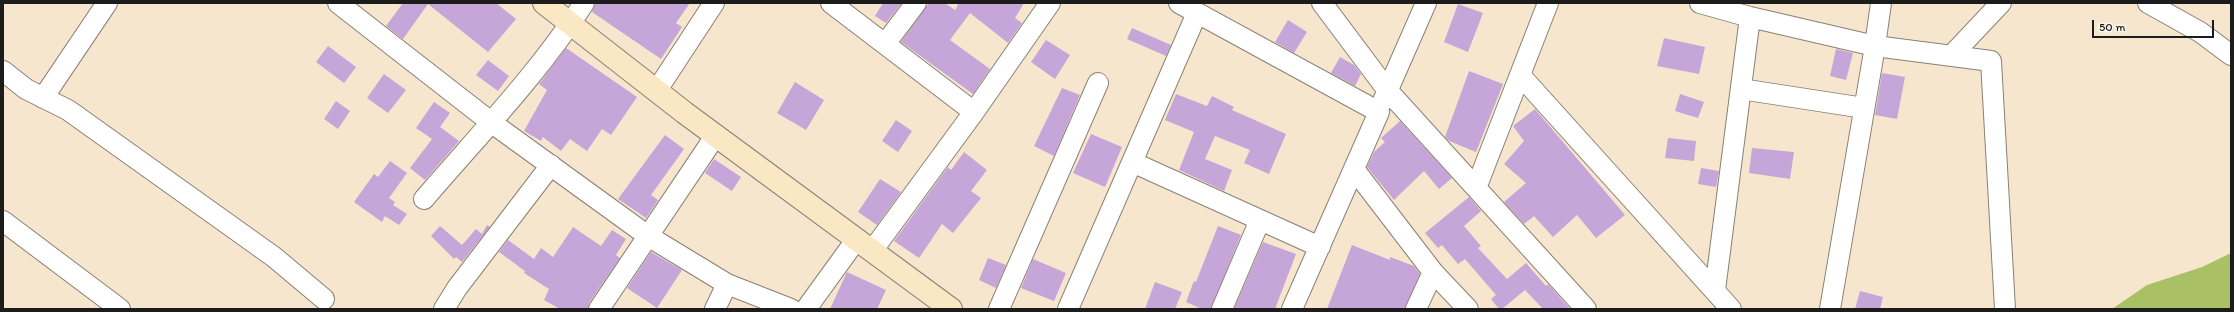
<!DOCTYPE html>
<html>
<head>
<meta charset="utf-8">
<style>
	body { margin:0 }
	#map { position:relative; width:2234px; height:312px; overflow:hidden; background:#f6e6ce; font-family:Itim,sans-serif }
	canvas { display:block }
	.frame { position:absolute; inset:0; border:4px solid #1c1c1c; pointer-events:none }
	.scale { position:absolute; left:2092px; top:20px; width:122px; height:18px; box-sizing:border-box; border:2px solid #1c1c1c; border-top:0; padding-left:5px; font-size:12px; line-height:14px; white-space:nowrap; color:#1c1c1c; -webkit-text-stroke:3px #fbf7ec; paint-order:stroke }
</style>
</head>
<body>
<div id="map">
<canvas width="2234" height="312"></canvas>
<div class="frame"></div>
<div class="scale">50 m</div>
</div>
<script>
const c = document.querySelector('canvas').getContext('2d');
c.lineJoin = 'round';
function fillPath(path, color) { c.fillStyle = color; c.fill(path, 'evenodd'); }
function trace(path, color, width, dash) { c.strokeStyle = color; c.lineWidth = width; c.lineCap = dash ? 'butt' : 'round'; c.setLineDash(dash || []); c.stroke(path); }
const green = new Path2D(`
	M2231,253V309H2112L2147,285L2202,267Z`);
const building = new Path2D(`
	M403,3H496L516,19L488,52L428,4L403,39L386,26Z
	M595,3H690L676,23L682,27L661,59L592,12Z
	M883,3L901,4L886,23L875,16Z
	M929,3H945L955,10L958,5L956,3H1024L1015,18L1022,23L1008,43L970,13L950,40L990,69L973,94L901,42Z
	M1458,4L1483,13L1468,52L1444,42Z
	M1288,20L1307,32L1294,53L1275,42Z
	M1132,28L1171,45L1166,56L1127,39Z
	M1664,38L1705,47L1699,74L1657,66Z
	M1046,40L1070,55L1055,79L1031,62Z
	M328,46L356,67L344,83L316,62Z
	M566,48L637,97L611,135L602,129L587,151L570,139L561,151L543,137L541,141L524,131L547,90L539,84Z
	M1836,49L1853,53L1846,80L1830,76Z
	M1340,57L1354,65L1361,74L1355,86L1331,73Z
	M488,60L509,76L498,91L476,75Z
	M1469,71L1503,84L1476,152L1449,141L1445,137Z
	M1882,73L1905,77L1897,119L1875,115Z
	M384,74L406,90L388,113L367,98Z
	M795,82L824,100L806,130L777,113Z
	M1062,88L1080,95L1054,156L1034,146Z
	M1176,94L1207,106L1212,96L1234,107L1232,110L1286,134L1269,174L1244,163L1250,150L1215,136L1205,159L1232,170L1224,191L1179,170L1194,132L1165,120Z
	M1680,94L1704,102L1698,118L1675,111Z
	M336,101L350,111L338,129L324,119Z
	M434,102L450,113L440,127L459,141L425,180L410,168L432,139L416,128Z
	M1535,109L1625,215L1596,238L1577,215L1553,237L1534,216L1524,224L1504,202L1526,183L1504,164L1524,141L1513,126Z
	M896,120L912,131L898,152L882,141Z
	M1400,121L1452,178L1439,189L1424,171L1394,200L1367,167L1374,152L1385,142L1381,138Z
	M1091,134L1122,147L1105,187L1073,173Z
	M665,135L684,149L651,195L658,200L646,218L618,199Z
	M1668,138L1696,141L1694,161L1665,158Z
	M1752,148L1794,152L1790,179L1749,173Z
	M964,152L987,170L971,191L981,198L953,233L942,224L919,258L894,241L948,167L951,170Z
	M714,159L741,177L732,191L705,173Z
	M390,161L407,173L389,198L395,202L393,205L407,214L399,225L385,216L382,222L354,202L374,174L378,177Z
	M1701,168L1719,171L1716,187L1698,184Z
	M880,179L901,192L877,225L858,212Z
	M1469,197L1481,211L1464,226L1481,246L1478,248L1507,279L1526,263L1546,286L1548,284L1570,309H1543L1525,290L1502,309H1499L1491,299L1496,295L1465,259L1458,264L1442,245L1438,248L1425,233Z
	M487,225L490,227L462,262L456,257L454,259L431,236L440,226L462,245L476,229L482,234Z
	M1218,226L1241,235L1211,309H1202L1186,302L1194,281L1196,282Z
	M573,227L601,246L612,230L626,239L616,255L620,258L589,303L588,309H560L544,300L549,289L524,273L525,271L499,252L508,240L534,259L541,248L553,257Z
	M1263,242L1296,254L1275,309H1234Z
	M1352,245L1390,260V257L1414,266L1420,274L1405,309H1327Z
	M651,252L682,270L657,308L627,288Z
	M988,258L1006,265L996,288L979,280Z
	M1033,259L1066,273L1054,301L1021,288Z
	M847,272L886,290L877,309H830Z
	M1155,282L1182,292L1175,309H1145Z
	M1860,291L1883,297L1880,309H1855Z`);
const minor = new Path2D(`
	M338,3L492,123L648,236L727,284L715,309
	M831,3L974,112
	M1179,3L1379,112L1292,309
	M1322,3L1388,91L1586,309
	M1700,3L1750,17L1875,46L1830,309
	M1881,3L1875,46L1991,61L2005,309
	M2148,3L2200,32L2231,55
	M885,44L916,3
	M1951,56L2001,3
	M3,71L26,89L68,110L274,257L324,299
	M1520,75L1731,309
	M1741,89L1864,108
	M657,90L714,3
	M43,98L107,3
	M1383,101L1426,3
	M1132,162L1320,247
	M1354,169L1433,272L1416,309
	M1476,188L1548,3
	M424,199C479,135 538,74 584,3
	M3,221L120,309
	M872,251L974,112L1050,3
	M1433,272L1468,309
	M727,284L791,309
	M1715,290L1750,17
	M444,309L457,288L551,165
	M599,309L716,135
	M806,309L856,240
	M999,309L1098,83
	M1068,309L1197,13
	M1222,309L1260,220`);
const secondary = new Path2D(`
	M544,3L685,113L951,309`);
fillPath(green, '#aac065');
fillPath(building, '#c6a6d8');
trace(minor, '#898175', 22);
trace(secondary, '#898175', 24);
trace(minor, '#fff', 20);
trace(secondary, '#fae7c3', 22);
</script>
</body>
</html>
